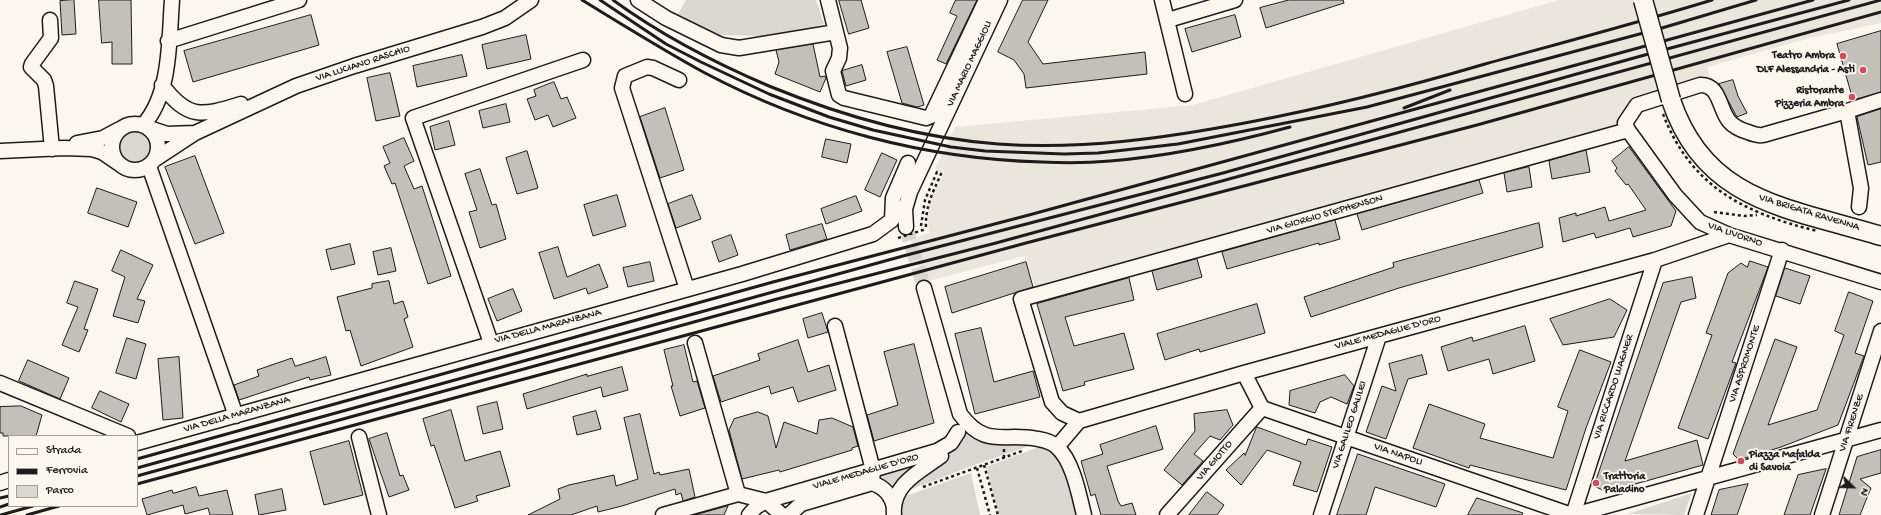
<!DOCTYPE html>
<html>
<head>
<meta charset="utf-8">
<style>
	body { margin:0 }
	#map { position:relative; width:1881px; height:515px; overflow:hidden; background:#fbf7ec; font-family:"Gochi Hand",sans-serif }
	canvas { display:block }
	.legend { position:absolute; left:8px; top:435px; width:130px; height:72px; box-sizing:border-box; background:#fbf7ec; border:1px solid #a29f99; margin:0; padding:5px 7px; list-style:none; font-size:12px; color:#1c1c1c }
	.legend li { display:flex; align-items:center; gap:8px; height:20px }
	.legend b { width:20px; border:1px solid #a29f99 }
	.north { position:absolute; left:1833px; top:467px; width:40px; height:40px; -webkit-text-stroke:3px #fbf7ec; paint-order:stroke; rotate:113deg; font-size:11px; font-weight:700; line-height:16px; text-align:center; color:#1c1c1c }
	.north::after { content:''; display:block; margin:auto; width:14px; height:18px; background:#1c1c1c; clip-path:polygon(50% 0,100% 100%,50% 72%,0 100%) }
</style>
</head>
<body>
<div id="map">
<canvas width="1881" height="515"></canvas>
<ul class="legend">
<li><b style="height:5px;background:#fbf7ec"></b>Strada</li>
<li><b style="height:5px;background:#1c1c1c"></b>Ferrovia</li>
<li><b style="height:11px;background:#dad7ce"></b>Parco</li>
</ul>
<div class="north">N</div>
</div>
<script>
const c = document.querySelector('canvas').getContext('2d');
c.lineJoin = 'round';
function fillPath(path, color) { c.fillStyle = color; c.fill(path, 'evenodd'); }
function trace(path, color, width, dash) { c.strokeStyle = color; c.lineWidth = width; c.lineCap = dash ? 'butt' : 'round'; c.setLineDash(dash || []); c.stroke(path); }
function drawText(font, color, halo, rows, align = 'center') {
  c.font = font + ' "Gochi Hand",sans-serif'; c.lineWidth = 4; c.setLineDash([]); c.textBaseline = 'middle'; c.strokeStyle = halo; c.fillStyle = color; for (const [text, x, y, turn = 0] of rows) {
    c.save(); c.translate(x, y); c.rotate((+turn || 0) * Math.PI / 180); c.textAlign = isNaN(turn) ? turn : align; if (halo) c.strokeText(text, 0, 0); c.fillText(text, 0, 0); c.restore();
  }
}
const built = new Path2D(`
	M1559,0H1881V23L1810,38L1707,67L1710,76L1629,102L1616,125L1036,290L1024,256L924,282L910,239L929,233L927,214L930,202L943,174L935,169L955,127L1193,105Z`);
const green = new Path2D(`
	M686,0H816L824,24L805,30L762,36L720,35L678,14Z
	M119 147a16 16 0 1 1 32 0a16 16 0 1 1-32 0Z
	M960,424H967L1044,441L977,464L899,494L959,432Z
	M1047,444L1059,452L1081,515H999L986,467Z
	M918,462L901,477L895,491L881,482L879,474Z
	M971,473L980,515H899L900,498Z
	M1692,493L1684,515L1628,514Z`);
const building = new Path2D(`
	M74,0L76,34L62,35L60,1Z
	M99,0H131L132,64H112V42L102,43Z
	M839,0H861L869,28L849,34Z
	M956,0H977L946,64L937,60L957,16L950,13Z
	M1023,0H1048L1028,42L1043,64L1145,52L1147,74L1026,88L1024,74L1014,60L998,52Z
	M1289,0H1343L1344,3L1266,28L1260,8Z
	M311,15L319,45L193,82L184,51Z
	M1235,15L1241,37L1192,52L1185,29Z
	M1881,31V92L1853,100L1837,44Z
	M526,35L531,59L487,69L482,45Z
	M813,44L820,77L825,76L826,78L820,92L775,74L779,62L776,50Z
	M907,47L924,105L917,107L902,103L887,52Z
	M462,55L467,76L417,87L413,66Z
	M862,65L866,80L846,86L842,71Z
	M390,73L400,116L376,121L367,78Z
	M1733,80L1738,96L1747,113L1737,117L1719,84Z
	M554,82L561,99L567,97L576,118L553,127L548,115L535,120L527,99L536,96L534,90Z
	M506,104L510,122L483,128L479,111Z
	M665,108L684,170L660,178L640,117Z
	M1881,109V162L1868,165L1857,117Z
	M449,121L455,145L435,150L430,127Z
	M404,138L414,161L404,166L414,189L422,186L451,276L428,284L395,183L392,184L384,166L390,163L383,147Z
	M826,139L851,144L847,163L822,157Z
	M1629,147L1676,211L1671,226L1633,237L1630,228L1596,238L1594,233L1563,242L1559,218L1576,213V216L1605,207L1609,221L1646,210L1628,184L1626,185L1615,171L1617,168L1612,161Z
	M1586,150L1590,172L1552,179L1549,161Z
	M527,151L538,188L517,194L506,158Z
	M882,153L897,160L880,197L865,190Z
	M195,156L224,233L195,244L165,167Z
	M1529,167L1532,187L1507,192L1504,173Z
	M480,169L492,205L496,204L506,239L480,248L469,212L477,210L465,174Z
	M1479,180L1483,193L1362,230L1357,214Z
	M97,188L137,202L128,227L88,213Z
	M617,195L626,226L593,236L584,205Z
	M692,195L701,219L676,228L668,204Z
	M856,196L862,211L826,224L821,209Z
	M1335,220L1340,239L1319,245V243L1227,269L1222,252Z
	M1539,223L1543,247L1399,288L1311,317L1304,297L1394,267L1393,263Z
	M822,224L827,239L790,250L786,235Z
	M731,235L738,255L719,262L712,242Z
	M350,244L355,264L331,270L326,250Z
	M558,247L567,277L599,264L608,287L588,294L586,288L554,299L539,253Z
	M391,248L396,271L378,275L373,252Z
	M121,250L153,265L137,299L145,301L138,323L113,316L125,277L112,271Z
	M1197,259L1202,277L1157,290L1152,271Z
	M1750,261L1768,267L1732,362L1736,363L1708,439L1678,428L1712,335L1706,333L1728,273L1741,263L1747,267Z
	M650,262L654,281L628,287L623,268Z
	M1026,262L1033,287L952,313L945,287Z
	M1785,268L1810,276L1800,304L1776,296Z
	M1692,277L1696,298L1681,302L1625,461L1697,440L1703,465L1607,492L1594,486L1596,480L1663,283Z
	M1129,278L1134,300L1065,317L1074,346L1124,333L1134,369L1084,382L1085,385L1063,391L1037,304Z
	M75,281L98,289L84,329L88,330L79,352L62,345L78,307L67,303Z
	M389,281L394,304L403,301L408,317L404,319L413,347L361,366L350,330L346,331L337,297L372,288V284Z
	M513,289L522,311L497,321L488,299Z
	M1849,292L1873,301L1855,353L1864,356L1838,425L1781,447L1739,460L1733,454L1775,339L1797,347L1768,425L1817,410L1844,335L1835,331Z
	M1610,299L1627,310L1614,337L1563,345L1550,319Z
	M1257,304L1265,333L1200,352L1199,349L1165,360L1157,334Z
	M822,313L828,332L808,338L803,319Z
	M1525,326L1535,361L1493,374L1489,359L1448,371L1441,347L1472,337L1473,341Z
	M981,328L994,382L1033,371L1040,397L975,414L955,334Z
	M127,338L146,344L136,379L116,373Z
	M798,340L808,372L829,365L836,390L798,402L793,387L771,394L769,386L721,402L713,376L760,360L758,354Z
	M914,344L934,423L874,441L867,415L898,405L884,352Z
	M684,345L693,382L697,381L705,408L680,416L671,386H673L664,350Z
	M1580,350L1611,362L1586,428L1566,490L1470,465L1469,468L1413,448L1429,404L1485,424L1480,438L1553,458L1568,411L1558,407Z
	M1422,355L1427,374L1408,379L1386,439L1366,432L1382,386L1396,391L1389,364Z
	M179,357L183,418L163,420L158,359Z
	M326,357L331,375L310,380L309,377L239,400L234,385L259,376L257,370L292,358L295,366Z
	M28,360L69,378L60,399L19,381Z
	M622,367L628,390L603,397L601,387L527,409L523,394L587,374V376Z
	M1345,375L1354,386L1347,404L1331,397L1320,402L1315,413L1289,405L1290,391Z
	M100,391L129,404L121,422L92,408Z
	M497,402L503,429L483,434L477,407Z
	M21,406L42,415L36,436H3V433H0V407Z
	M451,410L465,461L500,451L510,486L476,496L478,501L455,508L434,445L431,446L423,419Z
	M1227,410L1233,425L1220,440L1210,436L1194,454L1203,461L1182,485L1164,470L1195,431L1194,414Z
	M596,411L601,429L577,435L573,417Z
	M758,412L768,416L776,448L784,422L817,434L819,420L832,418L853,427L858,446L852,448V450L780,472L779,470L742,479L729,430L734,419Z
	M640,414L654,474L659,472L660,475L689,469L695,497L683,501L681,493L676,495L675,489L622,506L598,512L597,506L571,515H528L560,499L558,489L569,485L614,475L616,486L638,479L624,418Z
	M1156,426L1163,449L1107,466L1118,501L1121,506L1132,503L1136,515H1101L1095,494L1091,496L1081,461L1103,454L1100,445Z
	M1257,427L1306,445L1308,439L1332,447L1317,492L1293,485L1301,462L1267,450L1241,485L1226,470L1244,453L1245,455Z
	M387,433L400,476L403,475L409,490L389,497L369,439Z
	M349,441L363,495L324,505L310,452Z
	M1881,450V473L1860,479L1871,488L1860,515H1839L1857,457Z
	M1358,454L1445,484L1436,507L1375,487L1366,515H1337Z
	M1826,469L1810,515H1784L1798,475Z
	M1748,484L1737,515H1711L1719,490Z
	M196,487L199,496L227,490L233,515H210L208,508L185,514L183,505L147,515L142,499L172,490L173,493Z
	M282,489L286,510L259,515L255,495Z
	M1207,492L1224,505L1217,515H1189Z
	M1477,498L1523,513L1522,515H1468Z
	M728,506L724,515H695Z`);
const minorTunnel = new Path2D(`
	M906,227L924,288`);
const path = new Path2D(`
	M1714,212L1744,216L1757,215
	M921,226L925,200L937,172L941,174C932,194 925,207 926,229
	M1004,458V449
	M984,465L998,515
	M977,468L990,515
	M923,487L1022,451`);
const minor = new Path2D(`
	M638,0L666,18L721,45L739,48L836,32
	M828,0L840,48L839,58L833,71L839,95L844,98L926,118L931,116L933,112L986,0
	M1162,0L1185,94
	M50,20L51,38L32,64L31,67L44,80L46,86L52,149
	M1168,20L1235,0
	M168,41L299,0
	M679,80L653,68L647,67L625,76L622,88L687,289
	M162,85C188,120 202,116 241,104
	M1847,111L1881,100
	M112 147a23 23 0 1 1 46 0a23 23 0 1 1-46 0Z
	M143,125C171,95 169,39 172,0
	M149,128L167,134L195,133L154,160
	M195,133L296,86L354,66L482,27L505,18L531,0
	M77,143L103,138L120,129
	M0,151L64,148L92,149L102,152L118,163
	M149,166L236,416
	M1859,207L1861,188L1847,111L1763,135C1758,136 1753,134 1748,132C1741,130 1734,127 1729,121C1719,109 1720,84 1700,85L1637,105L1625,123L1628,130L1675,195L1700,222L1729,235L1881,282
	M906,227L905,209L910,192L1000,0
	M924,288L960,414C986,449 1003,432 1038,439C1044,440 1052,442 1057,447C1073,461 1079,495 1084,515
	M835,326L873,470L872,483
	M491,343L413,118L583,60
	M695,343L738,494
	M1244,373L1262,408L1572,515
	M0,383L128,436
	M1079,421L1062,413L1052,402L1021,299L1628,130
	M359,437L379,515
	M137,443L742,274L873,234L892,220L893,198L908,163
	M1057,447L1079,421L1244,373L1655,260L1729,235
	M0,483L9,480
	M663,515L738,494L766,501L782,515
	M749,515L756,507L766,501L937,451L951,443L958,432
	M789,515L801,504L872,483C884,487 892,496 894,508
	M894,515C891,484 921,471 941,456
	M1167,515L1262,408
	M1321,515L1379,336
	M1573,515L1655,260
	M1574,515L1881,430
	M1696,515L1782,250
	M1822,515L1881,331`);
const major = new Path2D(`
	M1671,100C1705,203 1791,208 1881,236`);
const rail = new Path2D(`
	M582,0C623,25 663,50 705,73C809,128 925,159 1042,162C1065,163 1087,163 1110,161C1171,156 1231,143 1290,127
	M600,0L666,44L701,62L769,94L829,117L873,130L951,147L985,151L1064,154L1098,153L1178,144L1367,107L1662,28L1756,0
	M613,0C661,35 715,63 769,86C842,116 919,138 998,144C1083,150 1166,138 1250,122C1329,107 1407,87 1485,64C1561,43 1637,23 1712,0
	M1404,108L1450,90
	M137,459L773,282L1029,215L1813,0
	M137,468L903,256L1223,173L1641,56L1849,0
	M137,476L777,299L996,243L1881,0
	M137,484L1026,243L1477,125L1881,12
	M0,498L9,496
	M0,507L9,504
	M1,515L33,506
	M27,515L59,506`);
const pathBridge = new Path2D(`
	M1663,114C1691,187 1744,213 1817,231
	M898,238L926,229`);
const majorBridge = new Path2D(`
	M1643,0L1671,100`);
const markers = [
	[1843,56,4,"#d1495b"],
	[1863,70,4,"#d1495b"],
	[1852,97,4,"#d1495b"],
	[1741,461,4,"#d1495b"],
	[1596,483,4,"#d1495b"]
];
const poiNames = [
	["Teatro Ambra",1835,56],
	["DLF Alessandria - Asti",1855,70],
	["Ristorante",1844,91],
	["Pizzeria Ambra",1844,104],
	["Piazza Mafalda",1749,455,"left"],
	["di Savoia",1749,468,"left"],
	["Trattoria",1604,477,"left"],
	["Paladino",1604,490,"left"]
];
const streetNames = [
	["VIA LUCIANO RASCHIO",363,64,-18],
	["VIA MARIO MAGGIOLI",970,64,-65],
	["VIA BRIGATA RAVENNA",1809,213,17],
	["VIA GIORGIO STEPHENSON",1325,215,-16],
	["VIA LIVORNO",1735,235,19],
	["VIA DELLA MARANZANA",548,327,-15],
	["VIALE MEDAGLIE D'ORO",1388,333,-15],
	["VIA ASPROMONTE",1745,364,-72],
	["VIA RICCARDO WAGNER",1614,387,-72],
	["VIA DELLA MARANZANA",237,415,-16],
	["VIA FIRENZE",1852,423,-72],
	["VIA GALILEO GALILEI",1350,425,-72],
	["VIA NAPOLI",1398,455,19],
	["VIA GIOTTO",1215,461,-49],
	["VIALE MEDAGLIE D'ORO",866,472,-16]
];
fillPath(built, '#eae6dc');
fillPath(green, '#dad7ce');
fillPath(building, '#c3c0b8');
trace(building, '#1c1c1c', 1);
trace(minorTunnel, '#dad6cd', 14, [14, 7]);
trace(minor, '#1c1c1c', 17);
trace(major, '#1c1c1c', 21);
trace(path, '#1c1c1c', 2.5, [3, 3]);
trace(minor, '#fbf7ec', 14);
trace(major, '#fbf7ec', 18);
trace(rail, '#1c1c1c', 3);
trace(majorBridge, '#1c1c1c', 21, []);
trace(pathBridge, '#1c1c1c', 2.5, [3, 3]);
trace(majorBridge, '#fbf7ec', 18);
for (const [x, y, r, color] of markers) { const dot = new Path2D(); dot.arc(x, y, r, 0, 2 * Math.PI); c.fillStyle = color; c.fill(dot); trace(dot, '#fbf7ec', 1.5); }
drawText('bold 11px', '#1c1c1c', '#fbf7ec', poiNames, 'right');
drawText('11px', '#1c1c1c', '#fbf7ec', streetNames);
</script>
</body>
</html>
